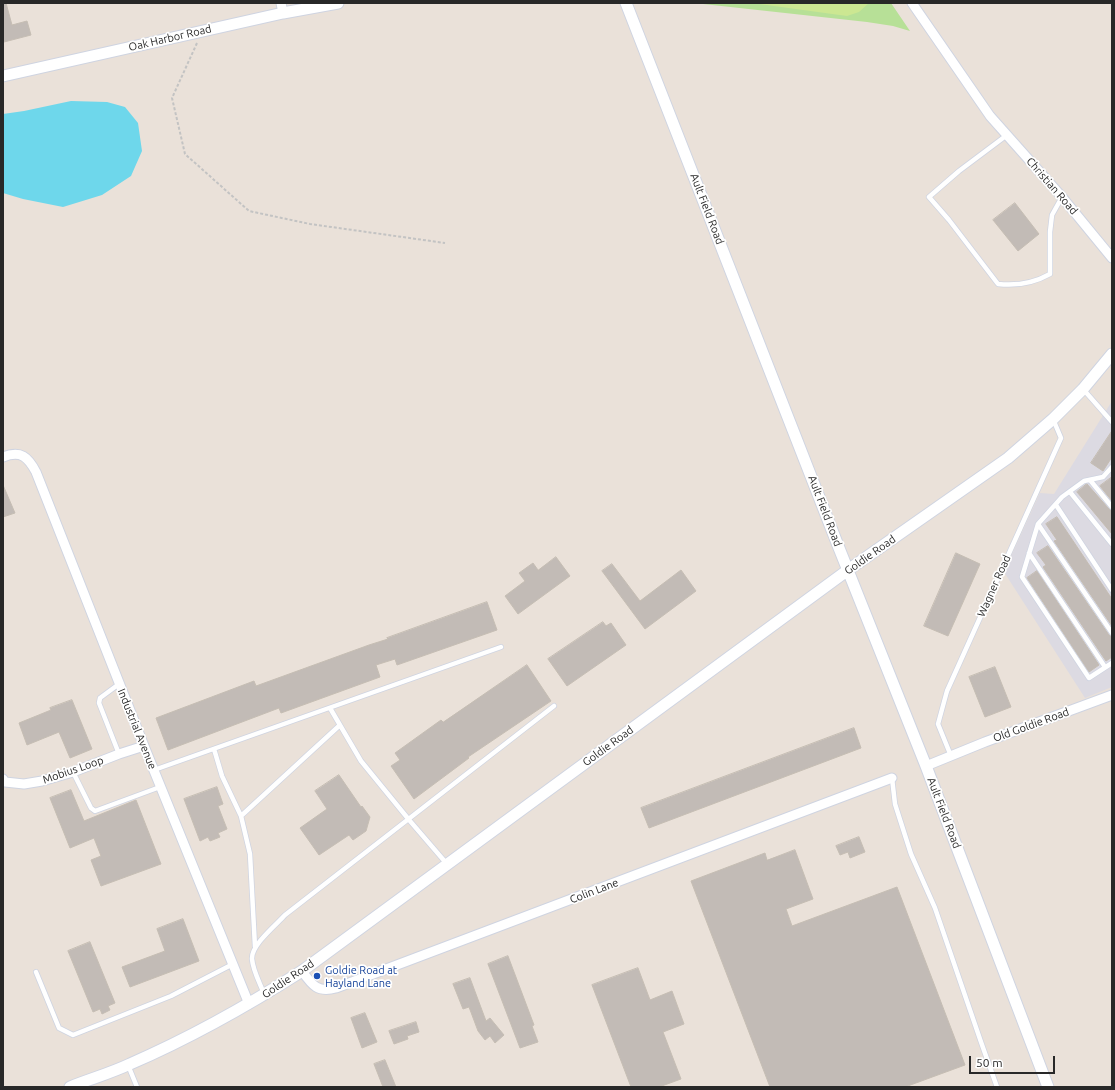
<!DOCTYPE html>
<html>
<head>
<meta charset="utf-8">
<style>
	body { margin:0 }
	#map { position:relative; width:1115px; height:1090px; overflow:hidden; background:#eae1d9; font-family:Ubuntu,sans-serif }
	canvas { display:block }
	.frame { position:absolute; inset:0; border:4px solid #282828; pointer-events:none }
	.scale { position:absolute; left:969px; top:1056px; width:86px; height:18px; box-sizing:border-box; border:2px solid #282828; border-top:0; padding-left:5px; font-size:12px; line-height:14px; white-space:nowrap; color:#282828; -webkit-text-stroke:3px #fff; paint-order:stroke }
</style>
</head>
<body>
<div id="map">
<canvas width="1115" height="1090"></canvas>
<div class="frame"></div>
<div class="scale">50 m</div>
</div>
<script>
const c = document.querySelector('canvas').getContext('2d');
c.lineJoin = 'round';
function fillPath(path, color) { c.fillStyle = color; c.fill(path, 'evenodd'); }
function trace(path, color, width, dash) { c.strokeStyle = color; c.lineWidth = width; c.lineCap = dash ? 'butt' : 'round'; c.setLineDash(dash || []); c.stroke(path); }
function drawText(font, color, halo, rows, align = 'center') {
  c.font = font + ' Ubuntu,sans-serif'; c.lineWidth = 3.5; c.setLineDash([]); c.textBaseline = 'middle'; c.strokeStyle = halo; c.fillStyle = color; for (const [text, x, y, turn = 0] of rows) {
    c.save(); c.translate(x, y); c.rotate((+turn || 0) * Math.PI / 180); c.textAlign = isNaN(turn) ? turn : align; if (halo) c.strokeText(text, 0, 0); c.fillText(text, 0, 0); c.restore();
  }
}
const industrial = new Path2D(`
	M1112,401V687L1085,698L1004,572L1040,493L1054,494Z`);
const green = new Path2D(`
	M694,3H891L910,31L893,26L867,22Z`);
const pitch = new Path2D(`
	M752,3H869L859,12L847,16Z`);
const water = new Path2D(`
	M71,101L107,102L125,107L138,123L142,151L131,176L102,195L63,207L23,199L3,193V114L24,111Z`);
const building = new Path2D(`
	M3,3H6L12,25L27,21L31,35L4,42L3,38Z
	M1015,203L1039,234L1018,251L993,220Z
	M1112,431V457L1103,471L1091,463Z
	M1112,477V501L1100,486Z
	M1087,484L1109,509L1112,511V534L1077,492Z
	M3,485L15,513L3,517Z
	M1057,517L1112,599V626L1054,541L1057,540L1046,524Z
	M1048,546L1109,635L1112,637V657L1106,661L1043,567L1046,565L1037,553Z
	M956,553L980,564L948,636L924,626Z
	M556,557L570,576L518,614L505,596L525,581L519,573L533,563L538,570Z
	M612,564L640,601L681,570L696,591L645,629L602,571Z
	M1037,571L1099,665L1089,672L1027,578Z
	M487,602L497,630L397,665L395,659L376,665L380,677L281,713L279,708L168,750L156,718L254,681L256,686L369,645L388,639L387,638Z
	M603,622L606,626L611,623L626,645L567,686L548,659Z
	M527,665L551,701L468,757L469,758L414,799L391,766L400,760L395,753L441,720L443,722Z
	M995,667L1011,707L985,717L969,677Z
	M72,700L92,749L70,758L59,732L27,745L19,723L51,710L50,708Z
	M854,728L861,748L649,828L641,808Z
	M339,775L361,807L362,806L370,817L366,831L353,840L349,835L319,855L300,828L327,809L315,791Z
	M217,787L223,804L218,806L227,829L218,833L220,837L210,841L208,837L200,841L184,799Z
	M71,790L84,821L136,800L161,864L101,886L91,860L101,856L94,838L70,848L50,798Z
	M859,837L865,852L850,858L848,852L840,855L836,846Z
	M795,850L813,899L786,909L792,926L897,887L965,1065L905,1087H770L691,881L765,853L767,860Z
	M183,919L199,961L130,987L122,967L165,951L157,929Z
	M90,942L115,1003L108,1006L110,1010L102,1014L100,1009L93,1012L68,951Z
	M508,956L534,1025L532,1026L538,1042L520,1048L488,964Z
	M638,968L650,1000L672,991L684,1024L663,1032L681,1079L659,1087H631L592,985Z
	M470,978L486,1021L490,1018L504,1035L495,1043L490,1036L485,1040L478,1031L469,1007L463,1009L453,984Z
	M365,1013L377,1042L362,1048L351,1018Z
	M416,1022L419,1032L407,1036L408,1039L394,1044L389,1031Z
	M385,1060L396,1087H383L374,1064Z`);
const path = new Path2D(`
	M197,43L172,98L185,154L249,211L310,224L445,243`);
const service = new Path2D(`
	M1007,135L959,171L929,197L949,220L998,284C1016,286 1034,283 1050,274V232L1052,215L1062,197
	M1083,389L1112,422
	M1112,467L1103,477L1084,481L1062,497L1038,524L1022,577L1089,678L1112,663
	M1090,480L1112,507
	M1070,492L1112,544
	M1056,505L1112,590
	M1038,524L1112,633
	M1029,553L1105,667
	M119,684L100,698L99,703L119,754
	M330,708L361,761L410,821L447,864
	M214,749L222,776L241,816L250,854L255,947
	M951,756L938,724L947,691L1061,438L1053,419
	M154,770L501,647
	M73,772L91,808L95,811L160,787
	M892,778L895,804L911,854L935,908L981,1042L997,1087
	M241,816L340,725
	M36,972L59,1028L73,1035L171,996L233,964
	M264,994C260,983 253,971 252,959C251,945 276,925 285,915L554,706
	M128,1065L137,1087`);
const minor = new Path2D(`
	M281,3L283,13
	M912,3L990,116L1062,197L1112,258
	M3,457C21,450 28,457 36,472L144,746L249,1004
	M926,766L985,742L1112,695
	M3,779L5,782L24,784L42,781L73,772L119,754L144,746
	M302,971C312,985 317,993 336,988L892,778`);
const tertiary = new Path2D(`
	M626,3L839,548L926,766L1048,1087
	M3,76L283,13L338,3
	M70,1087C90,1079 111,1073 130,1064C190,1038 247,1006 302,971L848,570L1008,458L1053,419L1083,389L1112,354`);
const markers = [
	[317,976,4,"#1a4fb4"]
];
const streetNames = [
	["Oak Harbor Road",170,38,-13],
	["Christian Road",1052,186,49],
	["Ault Field Road",707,209,69],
	["Ault Field Road",825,511,69],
	["Goldie Road",870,555,-35],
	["Wagner Road",994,586,-66],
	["Old Goldie Road",1031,725,-20],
	["Industrial Avenue",137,729,68],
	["Goldie Road",608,746,-36],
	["Mobius Loop",73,770,-19],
	["Ault Field Road",944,813,69],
	["Colin Lane",594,891,-21],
	["Goldie Road",288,979,-34]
];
const transitNames = [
	["Goldie Road at",325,970],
	["Hayland Lane",325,983]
];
fillPath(industrial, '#dcdae2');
fillPath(green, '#b7e097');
fillPath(pitch, '#cce792');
fillPath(water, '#6ed7eb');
fillPath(building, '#c2bbb6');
trace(building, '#c5bdb3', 1);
trace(service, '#cfd4e1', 6);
trace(minor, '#cfd4e1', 11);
trace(tertiary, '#cfd4e1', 13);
trace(path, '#c3c3c3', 2, [3, 2]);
trace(service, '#fff', 4.5);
trace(minor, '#fff', 9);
trace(tertiary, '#fff', 11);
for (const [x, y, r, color] of markers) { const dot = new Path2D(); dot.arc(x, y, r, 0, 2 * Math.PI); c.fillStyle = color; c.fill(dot); trace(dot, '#fff', 1.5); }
drawText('11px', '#282828', '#fff', streetNames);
drawText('11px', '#164399', '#fff', transitNames, 'left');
</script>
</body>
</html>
